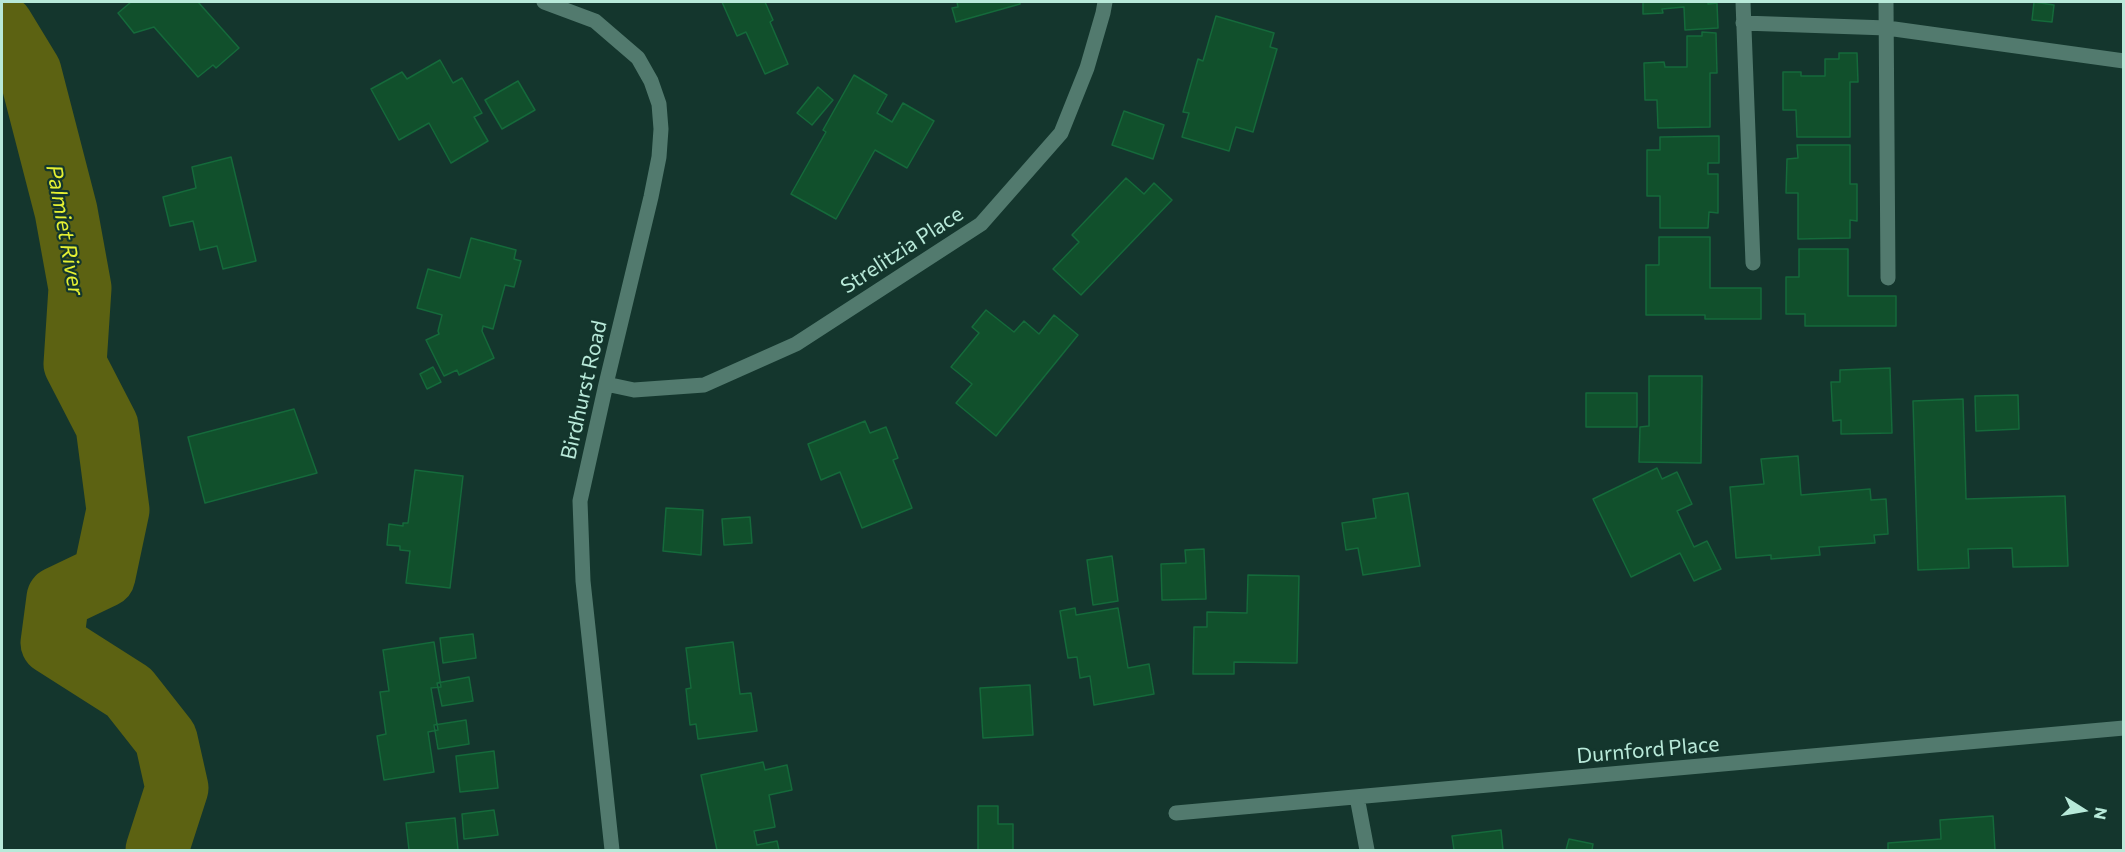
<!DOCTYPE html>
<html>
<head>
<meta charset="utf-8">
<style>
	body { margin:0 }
	#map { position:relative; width:2125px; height:852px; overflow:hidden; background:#14362d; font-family:Commissioner,sans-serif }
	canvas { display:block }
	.frame { position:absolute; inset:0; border:3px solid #b8e9d9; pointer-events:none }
	.north { position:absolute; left:2053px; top:780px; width:60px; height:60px; -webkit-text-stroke:4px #14362d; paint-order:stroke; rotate:101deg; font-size:16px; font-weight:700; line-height:24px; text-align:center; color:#b8e9d9 }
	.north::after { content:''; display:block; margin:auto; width:21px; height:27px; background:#b8e9d9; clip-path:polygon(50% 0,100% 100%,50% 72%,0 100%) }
</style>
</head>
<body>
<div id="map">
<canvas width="2125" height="852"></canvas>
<div class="frame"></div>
<div class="north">N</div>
</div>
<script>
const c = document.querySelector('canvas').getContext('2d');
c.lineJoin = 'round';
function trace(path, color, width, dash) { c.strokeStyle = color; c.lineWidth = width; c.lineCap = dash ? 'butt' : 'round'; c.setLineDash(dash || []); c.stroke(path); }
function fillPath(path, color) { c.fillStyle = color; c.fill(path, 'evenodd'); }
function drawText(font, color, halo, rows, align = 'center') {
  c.font = font + ' Commissioner,sans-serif'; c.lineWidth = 4.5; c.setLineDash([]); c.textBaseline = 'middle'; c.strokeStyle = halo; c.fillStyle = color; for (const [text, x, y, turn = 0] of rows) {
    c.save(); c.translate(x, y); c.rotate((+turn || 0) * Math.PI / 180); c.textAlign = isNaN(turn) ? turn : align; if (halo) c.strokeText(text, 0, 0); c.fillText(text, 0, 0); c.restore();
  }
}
const river = new Path2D(`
	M2,26L30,72L66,211L80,288L75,364L107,426L118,510L104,576L58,598L52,643L129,692L166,739L177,788L157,850`);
const building = new Path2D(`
	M131,2H198L239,48L216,68L213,65L198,77L154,27L134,33L118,13Z
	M722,2H765L773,20L770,22L788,64L765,74L746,32L737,36Z
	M957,2H1020V4L956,22L952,8L958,7Z
	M1643,2H1708V4L1717,3L1718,28L1685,30L1684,7L1662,9L1663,13L1643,14Z
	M2034,2L2054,5L2052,22L2032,20Z
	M1216,16L1274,33L1270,47L1277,49L1253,132L1236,127L1229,151L1182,137L1189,113L1183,112L1198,59L1203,61Z
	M1702,32L1716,33L1717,73H1710V127L1658,128L1657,100H1645L1644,63L1664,62L1665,67H1687V36H1702Z
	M1839,53H1857L1858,82H1850V137H1797L1796,110H1783V72H1801V76H1825V59H1839Z
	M440,60L453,83L462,78L482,113L474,117L488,141L451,163L429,123L399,140L371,89L402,72L407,79Z
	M854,75L887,95L877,113L892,122L903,103L934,121L907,168L875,150L836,219L791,194L826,132L823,130Z
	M518,81L535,110L502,129L485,100Z
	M818,87L833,100L812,125L797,113Z
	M1124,111L1164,125L1153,159L1112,145Z
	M1719,136V163H1708V174H1718V213L1709,212L1708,228H1660V196H1647V150H1660V137Z
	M1797,145H1850V184H1857V221L1850,220V238L1798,239V193H1786L1787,159L1798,158Z
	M231,157L256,261L223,269L217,246L200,250L193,221L170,226L163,197L196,188L192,167Z
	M1126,178L1144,194L1154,183L1172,200L1081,295L1053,269L1079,242L1072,235Z
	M1659,237H1710V288H1761V319H1705V315H1646V265H1659Z
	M471,238L516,250L514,259L521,261L514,287L505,285L493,329L483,326L482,331L494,358L459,375L457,370L444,376L426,340L439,334L438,331L442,315L417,308L428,269L460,278Z
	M1799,249H1848V296H1896V326H1805V314H1786V277H1799Z
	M986,310L1014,332L1024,321L1039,334L1054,315L1078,335L996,436L956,403L972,384L951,367L979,333L972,327Z
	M433,367L441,382L427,389L420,374Z
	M1890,368L1892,433L1841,434V420L1833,421L1831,382H1840V370Z
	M1649,376H1702L1701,463L1639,462L1640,427L1649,426Z
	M1586,393H1637V427H1586Z
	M2018,395L2019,429L1976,431L1975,396Z
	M1963,399L1966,499L2065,496L2068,566L2013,567L2012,548L1968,549L1969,568L1918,570L1913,401Z
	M294,409L317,473L205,503L188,437Z
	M865,421L870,433L886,427L898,458L893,460L912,508L862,528L840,472L821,480L808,444Z
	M1798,456L1801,495L1870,489L1871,500L1886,499L1888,534L1874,535L1875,543L1819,547L1820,555L1771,559V555L1736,558L1730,487L1764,484L1761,459Z
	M1657,468L1662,479L1677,472L1692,504L1677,511L1694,547L1707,541L1721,569L1694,581L1680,553L1631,577L1593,499Z
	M415,470L463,476L450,588L406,583L410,551L400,550V546L387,545L389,524L403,526V523H408Z
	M1408,493L1420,566L1363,575L1358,548L1346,550L1342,523L1376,518L1373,499Z
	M666,508L703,510L701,555L663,551Z
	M750,517L752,543L724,545L722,519Z
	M1204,549L1206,599L1162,600L1161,564L1186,563L1185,550Z
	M1112,556L1118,601L1093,605L1087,560Z
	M1248,575L1299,576L1297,663L1234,662V674H1193L1194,627H1207V612L1247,613Z
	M1075,608L1076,615L1118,608L1128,668L1149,664L1154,694L1094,705L1090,676L1080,678L1077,657L1068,658L1060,611Z
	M473,634L476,658L443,663L440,638Z
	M434,642L441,687L431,688L438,730L428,732L434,772L384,780L377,736L386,734L380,692L389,691L383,650Z
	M733,642L740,694L751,693L757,731L698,739L696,724L690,725L686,689L691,688L686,648Z
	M469,677L473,701L442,706L437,683Z
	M1030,685L1033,735L983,738L980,688Z
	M466,720L469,744L438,749L434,725Z
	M494,751L498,788L460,792L456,756Z
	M763,762L765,770L787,765L792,790L769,795L775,827L754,831L757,845L777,841L779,850H717L701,775Z
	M978,806H998V824H1013V850H978Z
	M494,810L498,835L464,839L462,814Z
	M1993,816L1995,850H1888V843L1941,839L1940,820Z
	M455,818L458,850H409L406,823Z
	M1501,830L1503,850H1454L1452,836Z
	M1569,839L1593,844L1592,850H1566Z`);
const minor = new Path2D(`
	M544,2L595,21L638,58L651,81L659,104L661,129L659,157L651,197L606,384L580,501L583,581L612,850
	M1743,2L1753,263
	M1886,2L1888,278
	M1743,23L1887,28L2124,61
	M606,384L634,390L704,385L796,344L981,224L1061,133L1087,68L1103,13L1105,2
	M1357,797L1367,850
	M1176,813L2124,728`);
const streetNames = [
	["Strelitzia Place",902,250,-33],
	["Birdhurst Road",584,390,-77],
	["Durnford Place",1648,750,-5]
];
const waterNames = [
	["Palmiet River",65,230,80]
];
trace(river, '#5c6212', 63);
fillPath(building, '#11502c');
trace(building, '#156a3b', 1.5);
trace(minor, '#527a6e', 15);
drawText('21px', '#b8e9d9', '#14362d', streetNames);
drawText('italic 22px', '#e5f133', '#14362d', waterNames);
</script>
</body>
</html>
